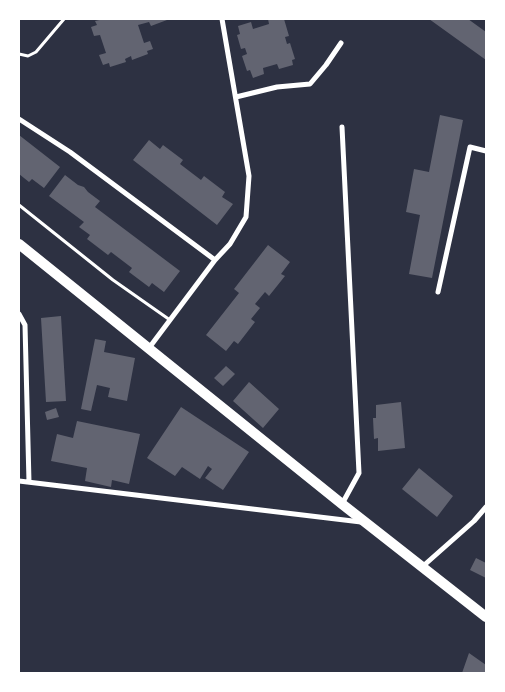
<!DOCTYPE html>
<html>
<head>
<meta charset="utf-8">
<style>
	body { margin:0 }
	#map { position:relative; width:505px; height:692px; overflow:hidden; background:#2d3142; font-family:"Open Sans",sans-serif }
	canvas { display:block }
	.frame { position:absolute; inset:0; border:20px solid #fff; pointer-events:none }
</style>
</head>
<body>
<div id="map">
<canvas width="505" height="692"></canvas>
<div class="frame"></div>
</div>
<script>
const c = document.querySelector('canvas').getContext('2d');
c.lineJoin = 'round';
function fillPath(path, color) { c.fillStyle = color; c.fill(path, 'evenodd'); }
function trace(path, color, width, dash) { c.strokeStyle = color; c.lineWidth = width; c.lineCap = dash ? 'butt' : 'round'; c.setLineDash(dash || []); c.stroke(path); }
const building = new Path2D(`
	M104,19H166L167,20L151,26L149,22L138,25L144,43L150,41L153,49L147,51L148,54L132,60L131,56L125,59L126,62L110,67L109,63L103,65L99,55L106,53L100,35L94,36L91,27L97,25L95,21Z
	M268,19H284L289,36L285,37L287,44L290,43L295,59L292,60L293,65L279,69L277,64L263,68L264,74L253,78L250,70L247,71L242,56L247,54L245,48L241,49L237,35L240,34L238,26L251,22L253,29L269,24Z
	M429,19H468L486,32V60Z
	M440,115L463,120L432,278L409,274L420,215L406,212L414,169L429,172Z
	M19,135L60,167L44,188L32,179L29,182L19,174Z
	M149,140L160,149L163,145L183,160L180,164L201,180L204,176L225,192L222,197L233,204L217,225L133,160Z
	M65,175L78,185L84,187L88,192L100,201L95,207L180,271L164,292L152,283L149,287L129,272L132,268L111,252L108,255L87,239L90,235L79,227L84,222L49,196Z
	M268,245L290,262L281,274L285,276L269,296L265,292L255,304L260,308L251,319L255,322L238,344L234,341L226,351L206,335L239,293L234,289Z
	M61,316L66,401L46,402L41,318Z
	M95,339L106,341L104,352L135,358L127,401L108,397L110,388L97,385L91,411L81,409Z
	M226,366L235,374L223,386L214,378Z
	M249,382L279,409L263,428L233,401Z
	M401,402L405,448L378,451V438L374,439L373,418H376V405Z
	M181,407L249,452L223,490L205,478L212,469L208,466L200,479L182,467L175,476L147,458Z
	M56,408L59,417L47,420L45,412Z
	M77,421L140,434L129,484L112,480L111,487L85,481L87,468L51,461L57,434L73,438Z
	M419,468L453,496L437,517L402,489Z
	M476,558L486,563V578L470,570Z
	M469,653L486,665V673H462Z`);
const service = new Path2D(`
	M19,54L28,56L36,52L64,19
	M19,205L113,280L170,320`);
const minor = new Path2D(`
	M236,97L277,87L310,84L326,65L341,43
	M19,119L70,152L215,260
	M342,127L359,473L342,504
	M438,292L470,147L486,151
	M19,314L25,325L29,482
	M149,348L215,260L230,244L246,217L249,176L222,19
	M19,481L361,522
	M422,567L474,521L486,507`);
const primary = new Path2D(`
	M19,244L342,504L486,617`);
fillPath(building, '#626471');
trace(service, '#fff', 3);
trace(minor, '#fff', 5);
trace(primary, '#fff', 10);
</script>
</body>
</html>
